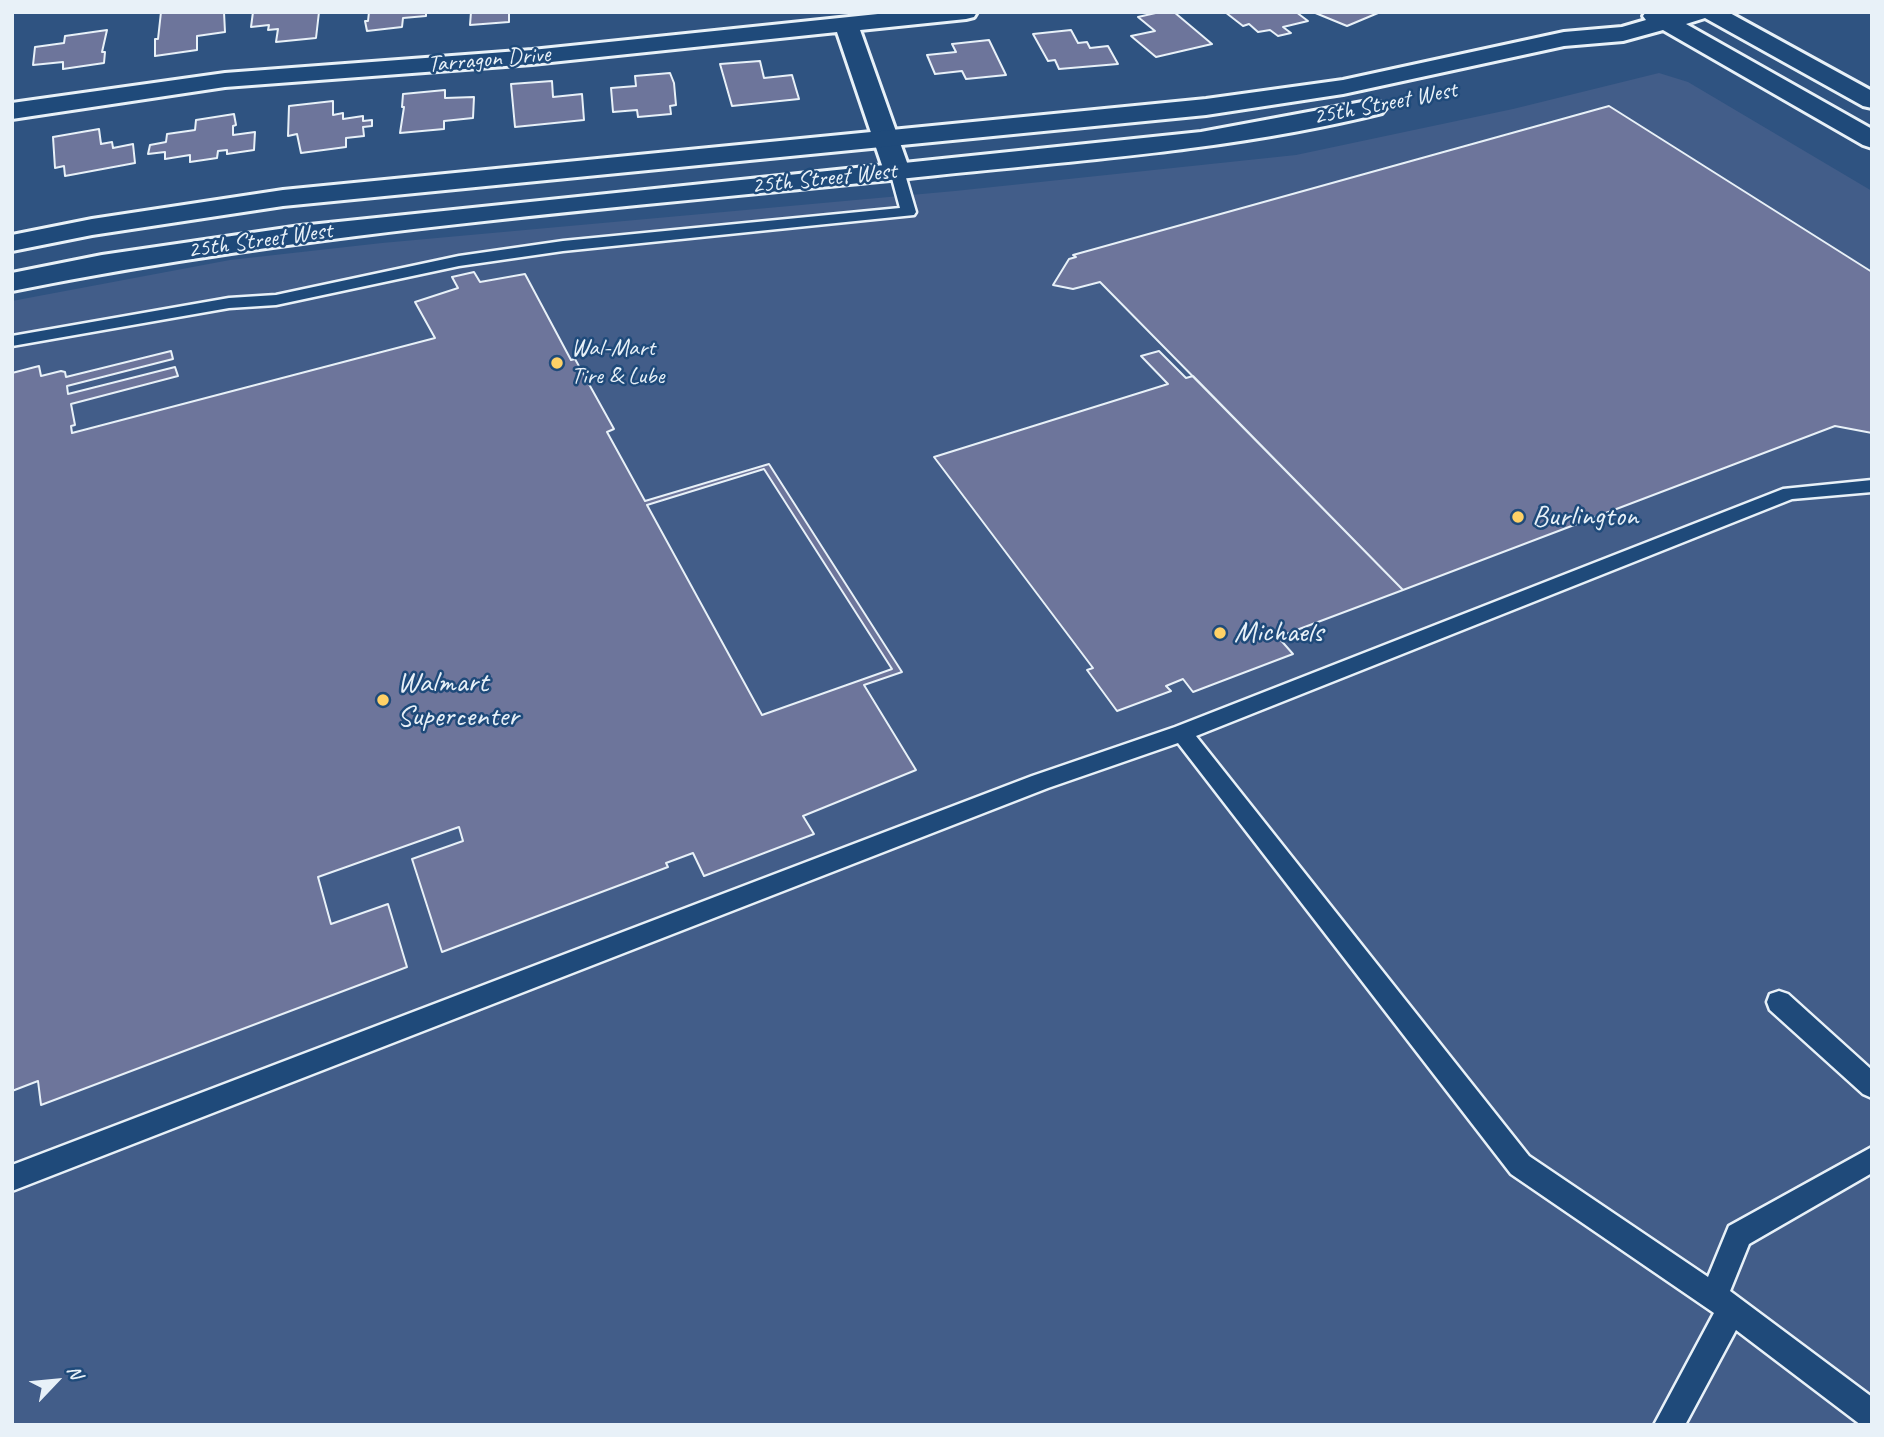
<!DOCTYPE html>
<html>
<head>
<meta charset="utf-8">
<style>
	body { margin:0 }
	#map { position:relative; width:1884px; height:1437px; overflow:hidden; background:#2f5381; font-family:Caveat,sans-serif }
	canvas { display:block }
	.frame { position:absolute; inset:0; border:14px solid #e8f1f8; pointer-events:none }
	.north { position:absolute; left:21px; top:1346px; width:70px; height:70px; -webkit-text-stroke:5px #1f4a7a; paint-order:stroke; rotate:64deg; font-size:19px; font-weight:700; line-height:28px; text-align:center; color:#e8f1f8 }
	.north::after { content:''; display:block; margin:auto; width:24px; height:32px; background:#e8f1f8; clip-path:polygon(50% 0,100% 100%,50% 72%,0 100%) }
</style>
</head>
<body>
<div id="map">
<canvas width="1884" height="1437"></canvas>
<div class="frame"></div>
<div class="north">N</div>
</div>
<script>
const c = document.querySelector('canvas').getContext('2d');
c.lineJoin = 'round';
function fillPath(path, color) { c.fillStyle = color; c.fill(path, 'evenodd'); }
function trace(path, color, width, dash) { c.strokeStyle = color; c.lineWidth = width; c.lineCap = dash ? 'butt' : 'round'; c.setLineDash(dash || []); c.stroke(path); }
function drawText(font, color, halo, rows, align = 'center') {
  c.font = font + ' Caveat,sans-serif'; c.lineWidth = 5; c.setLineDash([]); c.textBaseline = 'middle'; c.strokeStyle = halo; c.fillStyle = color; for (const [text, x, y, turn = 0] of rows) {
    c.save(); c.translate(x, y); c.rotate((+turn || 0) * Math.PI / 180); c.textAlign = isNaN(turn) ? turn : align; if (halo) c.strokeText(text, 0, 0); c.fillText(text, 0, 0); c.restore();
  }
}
const built = new Path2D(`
	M1659,73L1688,82L1872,191V1425H12V301L230,260L382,243L955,191L1296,155L1513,109Z`);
const building = new Path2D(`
	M161,12H224L225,32L197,36V50L155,56V39H158Z
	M253,12H319L316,38L276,42L278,29L268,30L269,25L251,27Z
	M369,12H426V16L403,18L402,27L367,31L365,21H368Z
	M471,12H509V22L470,25Z
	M1160,12H1174L1212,44L1156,57L1131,36L1155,31L1138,17Z
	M1225,12H1296L1308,21L1283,27L1291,33L1278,36L1270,30L1258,32L1249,24L1243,26Z
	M1313,12H1377L1378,13L1347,26Z
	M107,30L102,52H105L104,63L63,69V62L33,65L35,47L64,43L65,36Z
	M1071,30L1078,43L1087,42L1090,48L1108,46L1118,64L1059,69L1055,60L1048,61L1033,34Z
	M989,40L1006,75L966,79L962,71L935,74L927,55L956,52L952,44Z
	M760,61L764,78L792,75L799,99L732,106L720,64Z
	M670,73L674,83L676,105L670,106L671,114L638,117L637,110L613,112L611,88L636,86L635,76Z
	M552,81L553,97L582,94L584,120L515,127L511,84Z
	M445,90V98L474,97L473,118L444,121V129L400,133L404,107H402L403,94Z
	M333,101V115L343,113V119L363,116V121L372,120V126L363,127L364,136L346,138V147L301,153L297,134L288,136L289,106Z
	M1609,106L1872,272V433L1835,426L1403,590L1100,282L1073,289L1053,285L1069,259L1076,257L1073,255Z
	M234,114L236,125L233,126V135L255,132L254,150L227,154V150L218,151L217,158L190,162V155L165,159V152L148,154L150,145L166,142L167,134L195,130L196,120Z
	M99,129L101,144L112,142L113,148L133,144L135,163L65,176L64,166L55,168L53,137Z
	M474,272L480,282L525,274L571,360L575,359L614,429L607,432L645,501L769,464L902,672L864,685L916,770L803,816L814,834L704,876L693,853L666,863L668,867L442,952L412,859L463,841L459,827L318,877L331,924L388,904L407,967L41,1105L38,1081L12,1091V373L39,366L41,376L61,371L65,372L66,377L171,351L173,359L67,386L68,394L175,367L178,376L71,404L75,425L71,426L72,433L435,338L415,302L458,288L452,277ZM764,469L892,669L762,715L647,505Z
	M1159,351L1186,378L1193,376L1403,590L1278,637L1293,654L1193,692L1183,679L1166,686L1171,691L1117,711L1087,670L1093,668L934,457L1168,384L1141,356Z`);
const lane = new Path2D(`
	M897,167L904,171L916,212L914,215L563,251L459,266L276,305L229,308L12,346V336L229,298L276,295L459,256L563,241L900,208L890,171Z
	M1872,480V492L1792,499L1196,736L1529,1156L1708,1277L1729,1226L1872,1147V1173L1749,1244L1730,1291L1872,1397V1425H1861L1736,1330L1685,1425H1654L1714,1313L1511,1174L1178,743L1048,788L12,1191V1165L1032,776L1175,727L1783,489Z
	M1779,991L1788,994L1872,1070V1098L1863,1094L1770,1010L1767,1002L1770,994Z`);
const street = new Path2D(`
	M897,12H977L974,17L966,19L860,30L910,171L906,177L897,179L888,177L884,171L837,32L532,64L225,87L12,119V103L225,73L532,50Z`);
const secondary = new Path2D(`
	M1646,12H1728L1872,91V108L1863,106L1705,18L1686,24L1872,129V148L1863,145L1663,30L1623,41L1564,46L1343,94L1206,115L283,206L92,235L12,251V235L92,219L283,190L1206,99L1343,80L1564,32L1622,27L1646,20L1643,16Z
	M1373,100L1382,103L1386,108L1382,113C1234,150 1080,160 928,176C623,208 314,230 12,291V273L102,255L300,226L1201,132Z`);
const markers = [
	[557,363,7,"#ffd166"],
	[1518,517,7,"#ffd166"],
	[1220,633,7,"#ffd166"],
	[383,700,7,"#ffd166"]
];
const farStreetnames = [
	["Tarragon Drive",489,60,-5],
	["25th Street West",1385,104,-11],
	["25th Street West",824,179,-6],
	["25th Street West",260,241,-8]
];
const farPoinames = [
	["Wal-Mart",571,349],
	["Tire & Lube",571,377]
];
const poiNames = [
	["Burlington",1532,517],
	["Michaels",1234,633],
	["Walmart",397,683],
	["Supercenter",397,717]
];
fillPath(built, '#425d89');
fillPath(building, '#6d759b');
trace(building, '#e8f1f8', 2);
trace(lane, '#e8f1f8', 5);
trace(street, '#e8f1f8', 6);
trace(secondary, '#e8f1f8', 6);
fillPath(lane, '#1f4a7a');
fillPath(street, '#1f4a7a');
fillPath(secondary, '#1f4a7a');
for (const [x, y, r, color] of markers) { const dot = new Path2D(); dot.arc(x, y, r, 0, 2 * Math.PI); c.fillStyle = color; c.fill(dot); trace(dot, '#1f4a7a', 2.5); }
drawText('24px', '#e8f1f8', '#1f4a7a', farStreetnames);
drawText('24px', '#e8f1f8', '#1f4a7a', farPoinames, 'left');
drawText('30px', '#e8f1f8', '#1f4a7a', poiNames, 'left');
</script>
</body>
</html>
